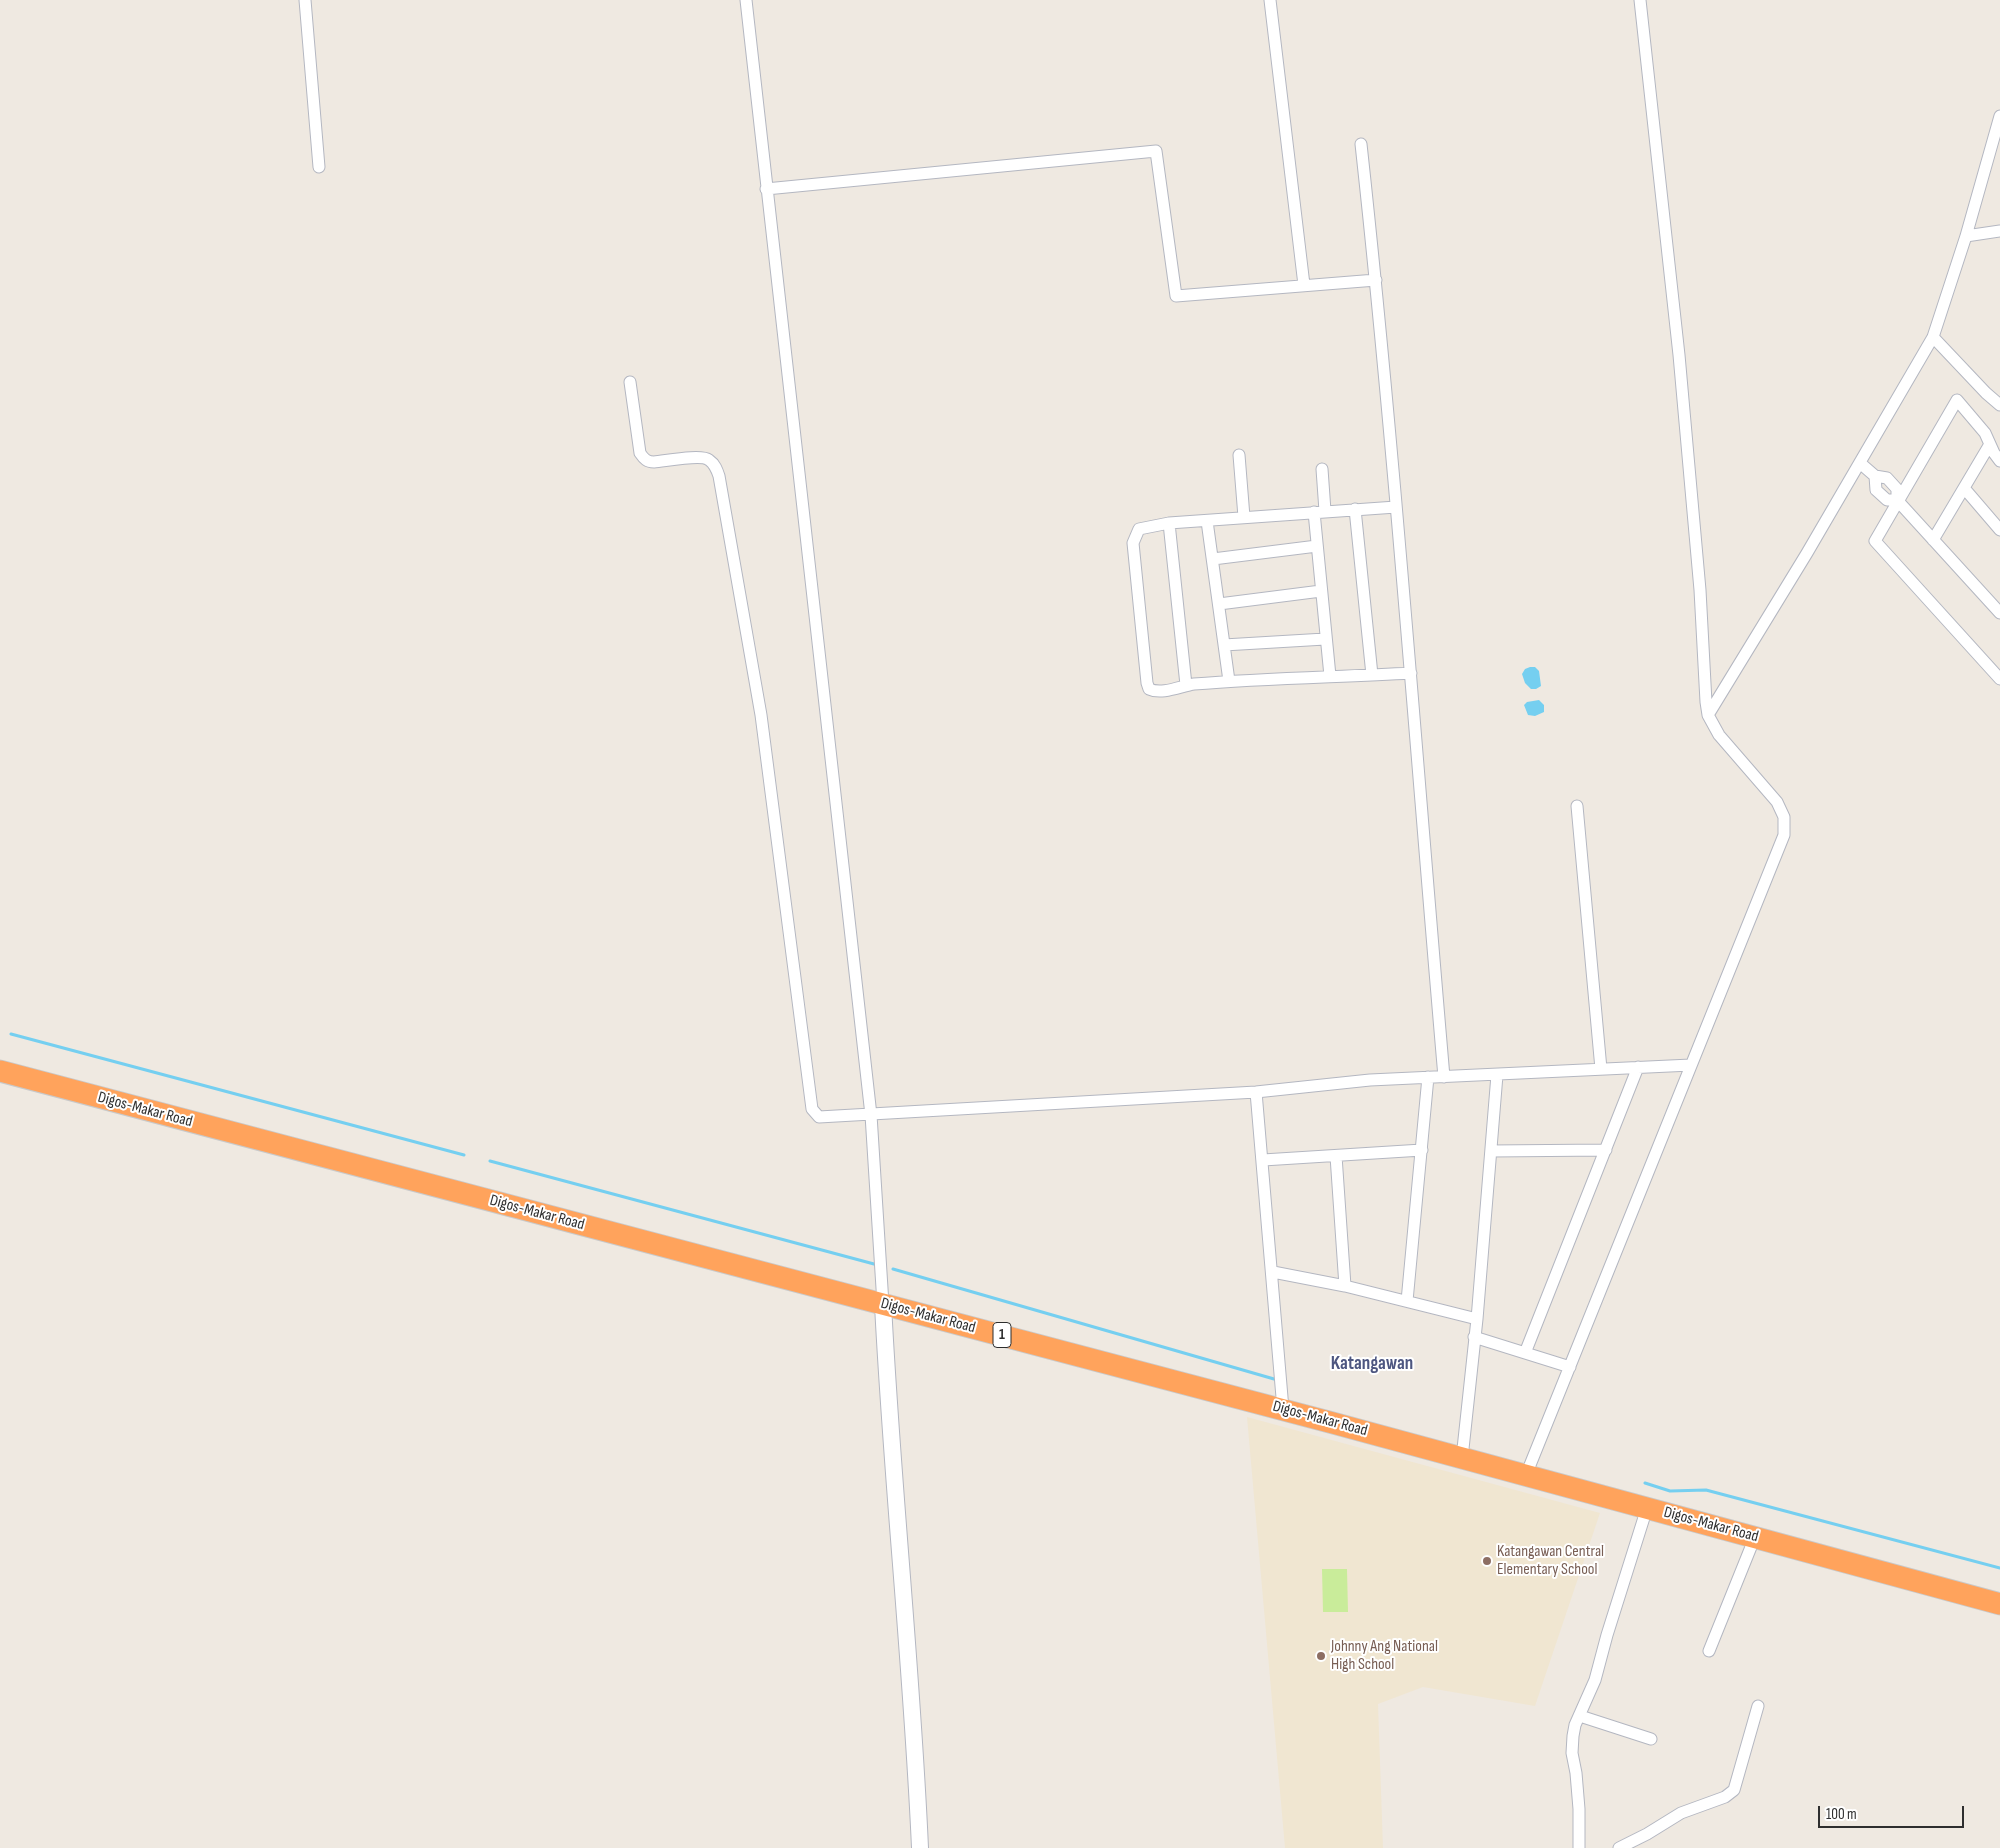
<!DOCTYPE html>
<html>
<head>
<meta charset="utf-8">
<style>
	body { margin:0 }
	#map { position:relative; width:2000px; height:1848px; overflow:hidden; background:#efe9e1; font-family:"Sofia Sans Condensed",sans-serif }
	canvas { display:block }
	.scale { position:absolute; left:1818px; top:1806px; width:146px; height:22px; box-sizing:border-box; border:2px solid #2e2e2e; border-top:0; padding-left:6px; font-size:15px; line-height:18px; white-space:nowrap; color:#2e2e2e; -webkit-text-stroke:4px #fff; paint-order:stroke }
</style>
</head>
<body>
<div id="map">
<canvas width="2000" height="1848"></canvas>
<div class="scale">100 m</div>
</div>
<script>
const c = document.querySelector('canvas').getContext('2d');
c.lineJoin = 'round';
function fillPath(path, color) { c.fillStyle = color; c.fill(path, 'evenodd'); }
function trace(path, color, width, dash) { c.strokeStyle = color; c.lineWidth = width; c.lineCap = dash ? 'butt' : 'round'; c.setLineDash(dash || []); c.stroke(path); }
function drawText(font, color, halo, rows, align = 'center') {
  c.font = font + ' "Sofia Sans Condensed",sans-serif'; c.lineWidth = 4; c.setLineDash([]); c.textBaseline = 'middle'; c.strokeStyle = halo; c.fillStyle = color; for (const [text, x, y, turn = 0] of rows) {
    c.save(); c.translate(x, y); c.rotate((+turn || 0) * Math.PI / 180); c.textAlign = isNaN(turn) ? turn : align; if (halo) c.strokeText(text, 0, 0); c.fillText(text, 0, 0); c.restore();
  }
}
const education = new Path2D(`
	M1247,1417L1600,1513L1535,1706L1423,1687L1378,1704L1383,1848H1285Z`);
const pitch = new Path2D(`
	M1322,1569H1347L1348,1612H1323Z`);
const water = new Path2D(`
	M1530,667H1535L1539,671L1541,686L1536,689H1531L1525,683L1522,674L1525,669Z
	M1539,700L1544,705V712L1535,716L1528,715L1524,705L1527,702Z`);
const stream = new Path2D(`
	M11,1034L464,1155
	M490,1161L874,1264
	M893,1269L1274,1379
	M1645,1483L1670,1491L1706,1490L2000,1568`);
const street = new Path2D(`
	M305,0L319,167
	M746,0L871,1115L883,1304
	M1270,0L1304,285
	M1361,144C1395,454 1417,766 1444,1077
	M766,189L1156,151L1176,296L1376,280
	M1966,236L2000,231
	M1933,337L1986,393L2000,405
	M630,382L640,453C644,459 647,462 654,462C666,461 701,454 709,460C715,464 717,470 719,476L761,715L812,1109L819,1117L1256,1092L1370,1080L1691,1065
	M1239,455L1244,517
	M2000,461L1994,453L1985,433L1957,400L1875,541L2000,679
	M1860,463L1875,476L1887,478L1897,489V500L2000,613
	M1322,469L1325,511
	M1875,476L1876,490L1887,500H1897
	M1964,488L2000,530
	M1396,507L1169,523L1139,529L1133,543L1147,683L1149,689C1162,695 1181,686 1194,684C1266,678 1339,677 1411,673
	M1355,509L1372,675
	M1314,512L1330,676
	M1207,521L1229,681
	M1169,523L1186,685
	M1933,540L1990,444
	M1213,559L1317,546
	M1219,604L1321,591
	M1224,645L1325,639
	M1708,715L1807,553L1933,337L1966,236L2000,116
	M1577,806L1601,1069
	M1256,1092L1283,1409
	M1491,1151L1606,1150
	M1336,1156L1345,1286
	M1263,1160L1422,1150
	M1273,1272L1345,1286L1477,1319
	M1407,1301L1428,1077
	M1474,1337L1570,1367
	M1525,1353L1638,1067
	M1462,1458L1477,1319L1497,1075
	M1526,1475L1784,835V817L1777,802L1719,735L1708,715L1706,702L1700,590L1679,355L1640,0
	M1709,1651L1755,1537
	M1580,1716L1651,1739
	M1579,1848V1809L1576,1773L1572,1753L1573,1736L1575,1725L1595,1680L1607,1635L1647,1508
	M1619,1848L1647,1834L1681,1813L1725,1797L1734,1790L1758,1706`);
const secondary = new Path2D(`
	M883,1304C892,1485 912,1666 920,1848`);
const highway = new Path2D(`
	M0,1071L1333,1423L2000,1604`);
const markers = [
	[1487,1561,5,"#8d6e63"],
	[1321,1656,5,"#8d6e63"]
];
const shields = [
	[1002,1335,18]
];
const shieldNames = [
	["1",1002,1335]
];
const streetNames = [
	["Digos-Makar Road",145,1110,15],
	["Digos-Makar Road",537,1213,15],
	["Digos-Makar Road",928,1316,15],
	["Digos-Makar Road",1320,1419,15],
	["Digos-Makar Road",1711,1525,15]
];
const educationNames = [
	["Katangawan Central",1497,1552],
	["Elementary School",1497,1570],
	["Johnny Ang National",1331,1647],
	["High School",1331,1665]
];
const quarterNames = [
	["Katangawan",1372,1364]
];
fillPath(education, '#f0e6d1');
fillPath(pitch, '#c9ec9a');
fillPath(water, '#75cff0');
trace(stream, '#75cff0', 3);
trace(street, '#b4b7c1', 13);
trace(secondary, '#b4b7c1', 18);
trace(highway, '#c9c9c9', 23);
trace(street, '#fff', 11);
trace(secondary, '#fff', 16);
trace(highway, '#ffa35c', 21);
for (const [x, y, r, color] of markers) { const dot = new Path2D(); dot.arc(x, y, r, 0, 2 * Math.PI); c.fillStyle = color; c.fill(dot); trace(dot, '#fff', 2); }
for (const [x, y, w] of shields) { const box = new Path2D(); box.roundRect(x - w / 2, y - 12.5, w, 25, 4); c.fillStyle = '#fff'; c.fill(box); trace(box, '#2e2e2e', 1); }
drawText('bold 15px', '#2e2e2e', null, shieldNames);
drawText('16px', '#2e2e2e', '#fff', streetNames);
drawText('16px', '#785e54', '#fff', educationNames, 'left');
drawText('bold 19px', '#4d5680', '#fff', quarterNames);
</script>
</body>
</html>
